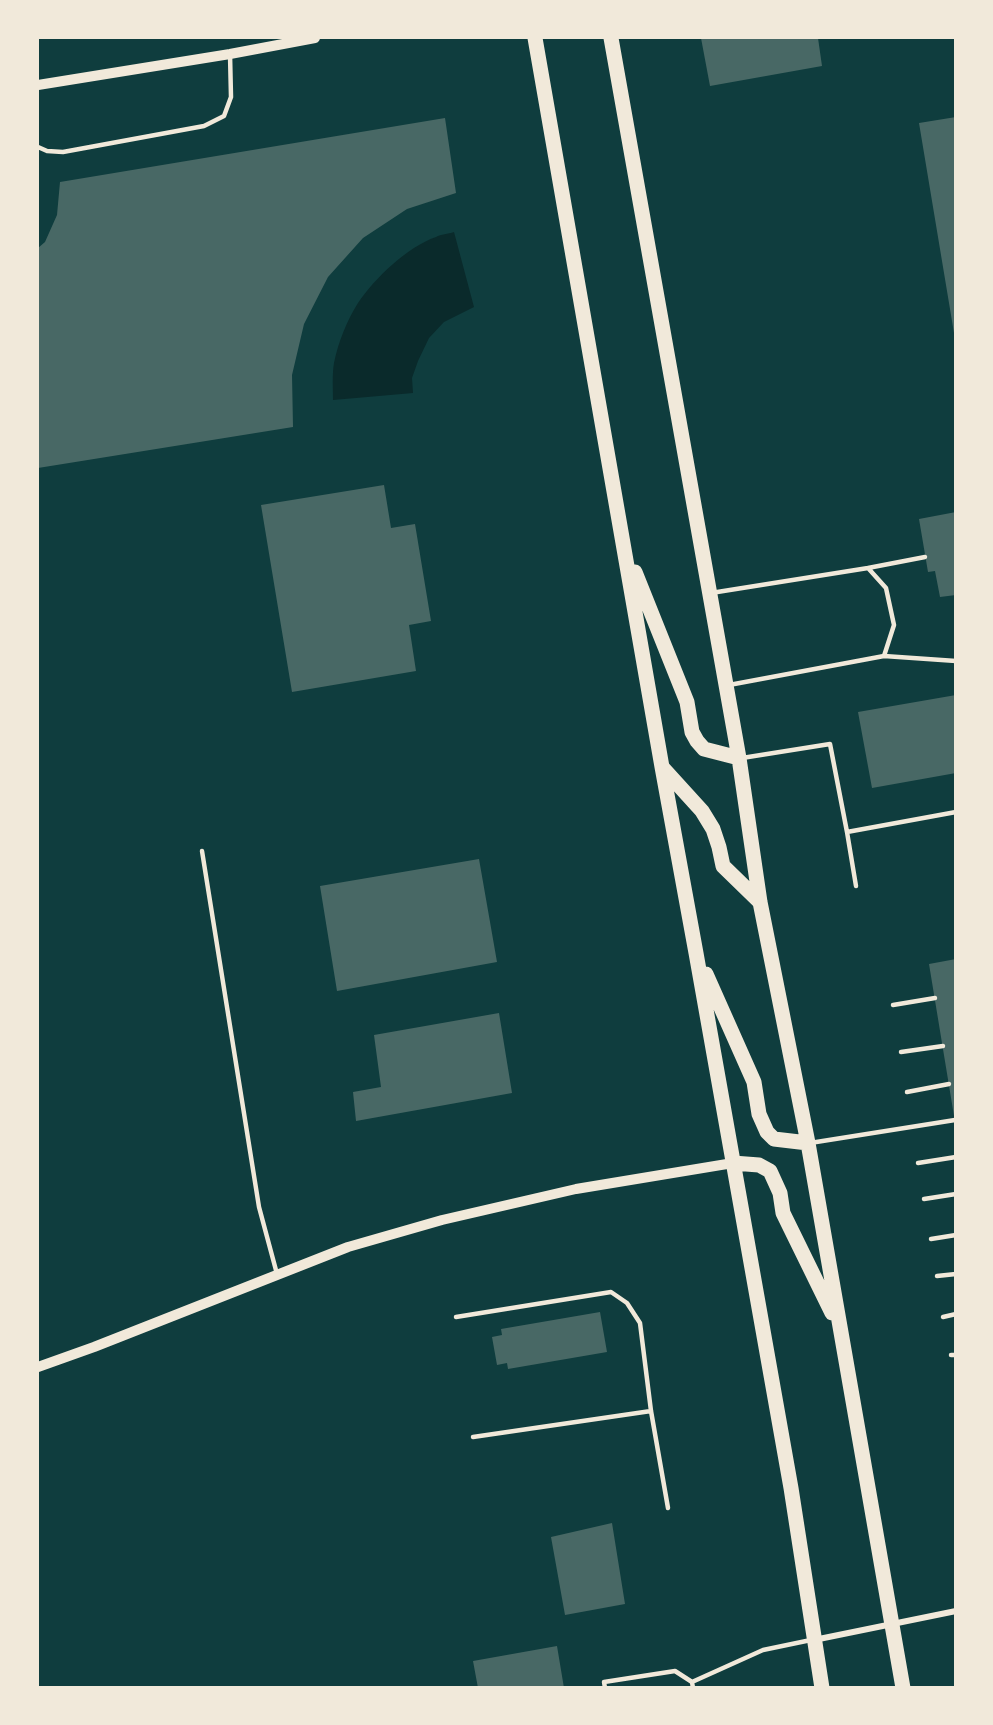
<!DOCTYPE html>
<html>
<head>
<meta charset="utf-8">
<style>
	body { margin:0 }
	#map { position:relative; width:993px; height:1725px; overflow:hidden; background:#0f3d3e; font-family:"Fira Sans",sans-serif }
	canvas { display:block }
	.frame { position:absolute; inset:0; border:39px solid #f1e9da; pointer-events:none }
</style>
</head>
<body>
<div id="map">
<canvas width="993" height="1725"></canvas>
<div class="frame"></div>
</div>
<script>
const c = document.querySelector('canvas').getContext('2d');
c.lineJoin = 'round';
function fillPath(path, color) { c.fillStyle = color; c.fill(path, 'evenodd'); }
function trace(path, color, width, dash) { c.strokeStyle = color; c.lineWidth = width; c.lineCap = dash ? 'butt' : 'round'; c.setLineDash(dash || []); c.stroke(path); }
const water = new Path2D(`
	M454,232L474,307L444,322L429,338L418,361L412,378L413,393L333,400C333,388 332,375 334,363C338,343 347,320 358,303C375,278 407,247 436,237C441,234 448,234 454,232Z`);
const building = new Path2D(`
	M701,38H818L822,66L710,86Z
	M956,117V333H954L919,123Z
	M445,118L456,193L407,209L363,238L328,277L304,324L292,375L293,427L38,468V248L45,242L57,215L60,182Z
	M384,485L391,528L415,524L431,621L409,625L416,671L292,692L261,505Z
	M956,512V595L940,597L935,571L928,572L919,519Z
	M956,695V773L872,788L858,712Z
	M479,859L497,962L337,991L320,886Z
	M956,959V1116H954L929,964Z
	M499,1013L512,1093L356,1121L353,1092L381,1087L374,1035Z
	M600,1312L607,1352L508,1369L507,1363L497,1365L492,1337L502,1335L501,1329Z
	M612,1523L625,1604L565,1615L551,1537Z
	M557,1646L564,1688H478L473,1661Z`);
const service = new Path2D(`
	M38,147L47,151L63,152L204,126L224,116L231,97L230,54
	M868,568L925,557
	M711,593L868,568L886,588L894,625L884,656L729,685
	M884,656L956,661
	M742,758L830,744L847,832L856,886
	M847,832L956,812
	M202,851L259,1207L277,1274
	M893,1005L935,998
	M901,1052L943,1046
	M907,1092L949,1084
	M810,1143L955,1120
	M918,1163L956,1157
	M924,1199L956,1194
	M931,1239L956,1235
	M937,1276L956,1274
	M456,1317L611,1292L627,1303L640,1323L651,1411L668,1508
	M943,1317L956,1314
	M951,1355H956
	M473,1437L651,1411
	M692,1682L763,1650L811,1640
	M605,1688L604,1682L675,1671L692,1682L693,1688`);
const minor = new Path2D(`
	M814,1640L956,1611`);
const tertiary = new Path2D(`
	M38,85L230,54L315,38
	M38,1367L94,1347L348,1247L442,1220L576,1189L733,1163`);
const primary = new Path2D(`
	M535,38L662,767L696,953L791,1488L822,1688
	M611,38L739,758L760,902L808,1143L903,1688
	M635,572L687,702L692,732L697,741L704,749L739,758
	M662,767L702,811L713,829L719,847L723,866L760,902
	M706,974L754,1082L759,1114L767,1132L774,1139L808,1143
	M733,1163L759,1165L770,1171L780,1193L783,1213L832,1313`);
fillPath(water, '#0a2a2b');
fillPath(building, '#486865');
trace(service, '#f1e9da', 4.5);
trace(minor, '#f1e9da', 6);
trace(tertiary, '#f1e9da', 10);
trace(primary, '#f1e9da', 15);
</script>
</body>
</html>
